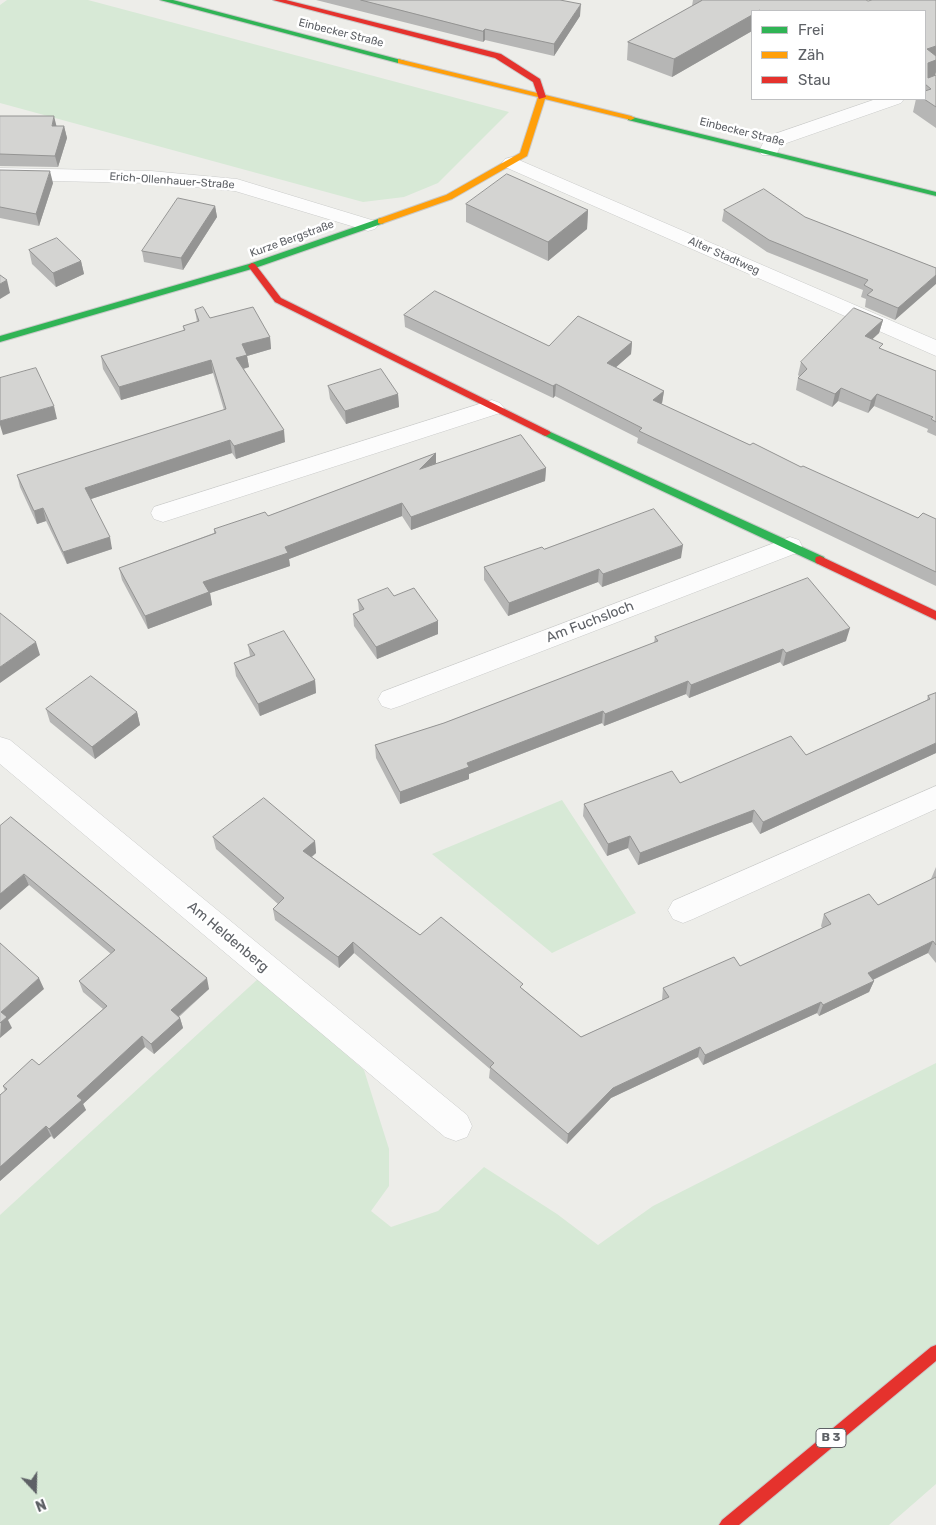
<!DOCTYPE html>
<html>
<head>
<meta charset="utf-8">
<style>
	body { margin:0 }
	#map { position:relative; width:936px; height:1525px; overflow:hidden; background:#edede9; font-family:Rubik,sans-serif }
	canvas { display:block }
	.legend { position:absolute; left:751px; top:10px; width:175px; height:90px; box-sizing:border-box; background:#fff; border:1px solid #bfc0c2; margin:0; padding:6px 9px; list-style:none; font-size:15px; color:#5e6166 }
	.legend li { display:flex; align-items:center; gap:10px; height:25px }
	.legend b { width:25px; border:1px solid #bfc0c2 }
	.north { position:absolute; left:10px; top:1465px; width:50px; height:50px; -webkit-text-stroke:4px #fff; paint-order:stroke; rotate:159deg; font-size:14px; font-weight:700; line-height:20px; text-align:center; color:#5e6166 }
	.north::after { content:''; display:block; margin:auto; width:18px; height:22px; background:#5e6166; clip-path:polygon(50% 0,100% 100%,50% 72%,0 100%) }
</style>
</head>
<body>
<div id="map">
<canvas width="936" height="1525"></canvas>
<ul class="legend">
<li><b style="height:6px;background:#30b455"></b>Frei</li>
<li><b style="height:6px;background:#ff9f0a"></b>Zäh</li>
<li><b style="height:6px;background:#e5322d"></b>Stau</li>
</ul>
<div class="north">N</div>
</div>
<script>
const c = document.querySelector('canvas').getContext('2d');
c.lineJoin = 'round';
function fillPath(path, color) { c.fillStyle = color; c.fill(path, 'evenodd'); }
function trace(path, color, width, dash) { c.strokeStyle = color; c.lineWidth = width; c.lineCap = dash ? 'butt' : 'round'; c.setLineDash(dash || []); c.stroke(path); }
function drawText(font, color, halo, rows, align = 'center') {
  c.font = font + ' Rubik,sans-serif'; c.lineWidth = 5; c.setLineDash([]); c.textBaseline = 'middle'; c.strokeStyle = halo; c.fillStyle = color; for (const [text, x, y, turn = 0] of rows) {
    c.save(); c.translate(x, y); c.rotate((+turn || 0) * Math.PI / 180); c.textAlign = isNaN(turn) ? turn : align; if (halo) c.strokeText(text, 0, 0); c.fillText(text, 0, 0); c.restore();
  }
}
const green = new Path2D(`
	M7,0H88L509,112L438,183L404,197L363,202L0,103V5Z
	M562,800L636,913L552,953L432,854Z
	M259,978L364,1070L389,1149V1186L371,1211L391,1227L438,1211L484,1167L557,1214L598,1245L653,1206L936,1063V1484L889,1525H0V1215Z`);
const street = new Path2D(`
	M876,99H904L901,103L781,145L776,155H762L759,151L766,137Z
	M512,157L936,340V356L505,167L502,163L505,159Z
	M0,168L151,171L237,179L375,221L378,225L375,229L368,231L235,191L151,183L0,180Z
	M492,400L500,403L504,408L500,413L163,522L154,519L151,513L154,507Z
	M790,537L799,540L802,546L799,552L400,706L391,709L382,706L378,699L382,692Z
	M0,737L10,740L467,1115L472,1126L467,1137L456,1141L445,1137L0,764Z
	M936,786V809L693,919L683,923L673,919L668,910L673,901Z`);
const fast = new Path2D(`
	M160,0H173L405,61L398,63Z
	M628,116L936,192V196L628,120Z
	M381,218L384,219V223L255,268L0,342V336L249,264Z
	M546,430L824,557L825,560L820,564L816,563L543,435L541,433Z`);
const slow = new Path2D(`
	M398,59L631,116L635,118L631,120L545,99L527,156L452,199L381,224L378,223V219L446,195L520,153L538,97L398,63Z`);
const jam = new Path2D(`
	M273,0H286L501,54L540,79L546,97L539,99L533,82L495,58Z
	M252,263L255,264L281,298L549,431L551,433L546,436L543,435L275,302L248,266Z
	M820,556L936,611V620L816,563L815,560L816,557Z
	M936,1345V1361L739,1525H719L722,1520L931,1347Z`);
const wall = new Path2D(`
	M316,0H560L580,16L554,56L485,40L483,42Z
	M693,0H866L868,1L872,0H936V72L935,75H936V128L913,112L916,99H925V11H752V31L672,77L627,60L628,42L692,6Z
	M0,116L56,126H64L67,138L58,167L0,166Z
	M0,170L53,183L39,226L0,218Z
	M466,204L588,210L587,229L548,261L466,222Z
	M215,206L217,217L183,270L144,262L142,251Z
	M724,210L805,217L936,268L895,320L865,307L866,299L861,297L863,290L767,252L722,221Z
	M29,250L81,261L84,274L56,287L32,264Z
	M195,310L210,318L270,337L271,349L247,356L249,367L244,369L285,442L236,459L232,453L91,499L112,549L67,564L46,521L37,524L20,487L17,475L224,410L213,373L121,400L103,369L101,356L184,331L183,326L197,322Z
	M404,315L549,346L632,342L631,354L615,368L664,391L662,403L661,404L750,445L918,518L936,519V586L637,443L638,438L555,396L553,398L405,327Z
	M883,320L879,333L872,339L882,350L936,371V436L927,432L928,429L874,406L868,413L838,401L832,407L796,390L798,378L799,376L798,375L801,362Z
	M328,386L398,394L399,407L346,424L330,399Z
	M436,453V464L546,468L545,481L411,530L402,516L289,559L290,566L210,593L212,605L148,629L122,580L119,568L214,533V529L268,516Z
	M544,549L681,558L602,587L598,582L508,616L484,580V567Z
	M358,600L438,621V634L377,659L354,626L353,614L359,611Z
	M655,637L846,641L783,666L780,662L689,698L686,694L604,726L602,723L469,774V779L400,804L376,758L375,745L444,723L654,643Z
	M248,645L315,680L316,693L260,716L236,676L234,663L250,656Z
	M936,693V753L760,834L752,822L638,865L628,848L607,856L583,816L584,804L806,755L927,700L928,696Z
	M46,709L137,712L140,725L95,759L50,722Z
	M0,826L209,989L179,1017L180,1018L183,1028L154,1054L145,1047L83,1104L86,1110L54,1139L51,1136L0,1181V1095L5,1091L3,1086L39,1065L103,1009L83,992L79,981L111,954L29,885Z
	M213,837L315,841L316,853L312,857L420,935L523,989L581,1037L662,1000L663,988L740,966L822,928L821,926L824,914L878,905L932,879H931L936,867V963L928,953L873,980L874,981L869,992L819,1016L817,1013L703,1065L698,1057L611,1098L567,1144L489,1078L490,1069L354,953L339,968L275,920L273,909L278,904L216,849Z`);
const shadedWall = new Path2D(`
	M581,4L580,16L554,56V44Z
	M752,15V31L672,77L674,59Z
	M485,29V40L483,42V31Z
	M936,46V72L935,76L925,80L927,49Z
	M54,116L57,128L52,126Z
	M64,126L67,138L58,167L55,156Z
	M50,171L53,183L39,226L36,214Z
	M215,206L217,217L183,270L181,258Z
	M588,210L587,229L548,261V242Z
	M81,261L84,274L56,287L53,273Z
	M936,275V284L895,320L898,308Z
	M7,280L10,293L0,299V284Z
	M883,320L879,333L862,349L865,336Z
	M270,337L271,349L247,356L249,367L238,370L236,358L242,344Z
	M632,342L631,354L606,376L607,363Z
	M211,360L213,373L121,400L119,387Z
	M556,384L555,396L553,398V386Z
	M841,388L838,401L832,407L835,394Z
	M664,391L662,403L652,412L653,400Z
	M398,394L399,407L346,424L345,411Z
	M877,394L874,406L868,413L871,401Z
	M54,406L57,419L3,435L0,425V421Z
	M284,430L285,442L236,459L234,446Z
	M230,440L232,453L88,500L85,488Z
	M436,453V467L420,469Z
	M546,468L545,481L411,530V517Z
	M402,503V516L289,559L290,566L210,593L212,605L148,629L145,616L203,582L285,547Z
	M43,508L46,521L37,524L34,511Z
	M110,537L112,549L67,564L63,552Z
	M683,545L681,558L602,587L603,574Z
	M599,569L598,582L508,616L509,603Z
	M438,621V634L377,659L376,647Z
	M850,628L846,641L783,666L786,653Z
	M36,642L40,655L0,683V667Z
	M783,649L780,662L689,698L691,685Z
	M315,680L316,693L260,716L258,704Z
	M688,681L686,694L604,726L605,714Z
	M603,711L602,723L469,774V779L400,804V792L467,763Z
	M137,712L140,725L95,759L92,747Z
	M936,743V753L760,834L763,822Z
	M754,810L752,822L638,865L640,853Z
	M630,836L628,848L607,856L608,844Z
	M315,841L316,853L305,862L303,851Z
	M24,874L29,885L0,910V894Z
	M933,941L928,953L864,984L868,973Z
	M353,942L354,953L339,968L338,957Z
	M39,978L44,989L8,1020L12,1028L0,1038L1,1012Z
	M207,978L209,989L174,1020L171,1010Z
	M874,981L869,992L819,1016L823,1005Z
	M821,1002L817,1013L703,1065L705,1055Z
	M180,1018L183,1028L154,1054L151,1044Z
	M142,1036L145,1047L83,1104L86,1110L54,1139L49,1129L77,1096Z
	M700,1047L698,1057L611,1098L567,1144L568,1134L613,1088Z
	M46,1126L51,1136L0,1181V1167Z`);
const building = new Path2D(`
	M361,0H560L581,4L554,44L485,29L483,31Z
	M703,0H866L868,1L872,0H936V46L927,49L936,56V60L928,63V78L936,75V107L924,99L925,91L931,89L925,84V11H761L760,10L758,11H752V15L674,59L628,42Z
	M0,116H54L52,126H64L55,156L0,154Z
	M0,170L50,171L36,214L0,207Z
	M507,174L588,210L548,242L466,204Z
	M764,189L805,217L936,268V275L898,308L867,295L873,290L864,285L868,280L769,240L724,210Z
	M178,198L215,206L181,258L142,251Z
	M57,238L81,261L53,273L29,250Z
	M0,275L7,280L0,284Z
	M435,291L549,346L578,316L632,342L607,363L664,391L653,400L750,445L753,443L801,467L803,466L918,518L923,513L936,519V572L639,431L642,428L556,384L553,386L404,315Z
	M203,307L210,318L253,307L270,337L242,344L247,355L236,358L284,430L234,446L230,440L85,488L110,537L63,552L43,508L34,511L17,475L226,409L211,360L119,387L101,356L185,330L183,326L199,321L195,310Z
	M854,308L883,320L865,336L883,344L879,348L936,371V422L931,419L933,417L877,394L871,401L841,388L835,394L798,378L807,369L801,362Z
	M36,368L54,406L0,421V378Z
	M381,369L398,394L345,411L328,386Z
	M521,435L546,468L411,517L402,503L285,547L288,553L203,582L209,592L145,616L119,568L216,533L214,529L265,512L268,516L436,453L420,469Z
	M654,509L683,545L603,574L599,569L509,603L484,567L542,547L544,549Z
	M808,578L850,628L786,653L783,649L691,685L688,681L605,714L603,711L467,763L469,767L400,792L375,745L444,723L658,641L655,637Z
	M388,588L394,596L414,588L438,621L376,647L353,614L364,609L358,600Z
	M0,613L36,642L0,667Z
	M284,631L315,680L258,704L234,663L255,655L248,645Z
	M91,676L137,712L92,747L46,709Z
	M936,693V743L763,822L754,810L640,853L630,836L608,844L584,804L672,771L680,783L791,736L806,755L930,699L928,696Z
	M264,798L315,841L303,851L420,935L441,917L523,984L520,987L581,1037L669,997L663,988L734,957L740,966L831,924L824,914L869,894L878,905L936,877V945L933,941L868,973L874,981L823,1005L821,1002L705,1055L700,1047L613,1088L568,1134L490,1067L494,1063L353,942L338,957L273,909L284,898L213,837Z
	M11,817L207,978L171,1010L180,1018L151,1044L142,1036L77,1096L82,1100L49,1129L46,1126L0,1167V1095L7,1089L3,1086L32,1059L39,1065L107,1006L79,981L115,950L24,874L0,894V826Z
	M0,943L39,978L1,1012L7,1017L0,1023Z`);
const farStreetnames = [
	["Einbecker Straße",341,33,14],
	["Einbecker Straße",742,132,14],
	["Erich-Ollenhauer-Straße",172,181,4],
	["Kurze Bergstraße",292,239,-20],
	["Alter Stadtweg",724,256,24]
];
const shields = [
	[831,1438,30]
];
const shieldNames = [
	["B 3",831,1438]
];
const streetNames = [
	["Am Fuchsloch",590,622,-21],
	["Am Heldenberg",228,937,40]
];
fillPath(green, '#d7e9d6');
trace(street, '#cacbca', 1);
trace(fast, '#c9c9c9', 2);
trace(slow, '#c9c9c9', 2);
trace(jam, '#c9c9c9', 2);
fillPath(street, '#fcfcfc');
fillPath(fast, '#30b455');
fillPath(slow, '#ff9f0a');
fillPath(jam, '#e5322d');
fillPath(wall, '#b6b6b5');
fillPath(shadedWall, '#949493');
fillPath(building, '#d4d4d2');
trace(building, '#949493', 1);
drawText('11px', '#5e6166', '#fff', farStreetnames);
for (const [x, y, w] of shields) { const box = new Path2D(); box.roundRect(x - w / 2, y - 9.5, w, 19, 4); c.fillStyle = '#fff'; c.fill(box); trace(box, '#5e6166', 1); }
drawText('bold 12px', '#5e6166', null, shieldNames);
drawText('14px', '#5e6166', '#fff', streetNames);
</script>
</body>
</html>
